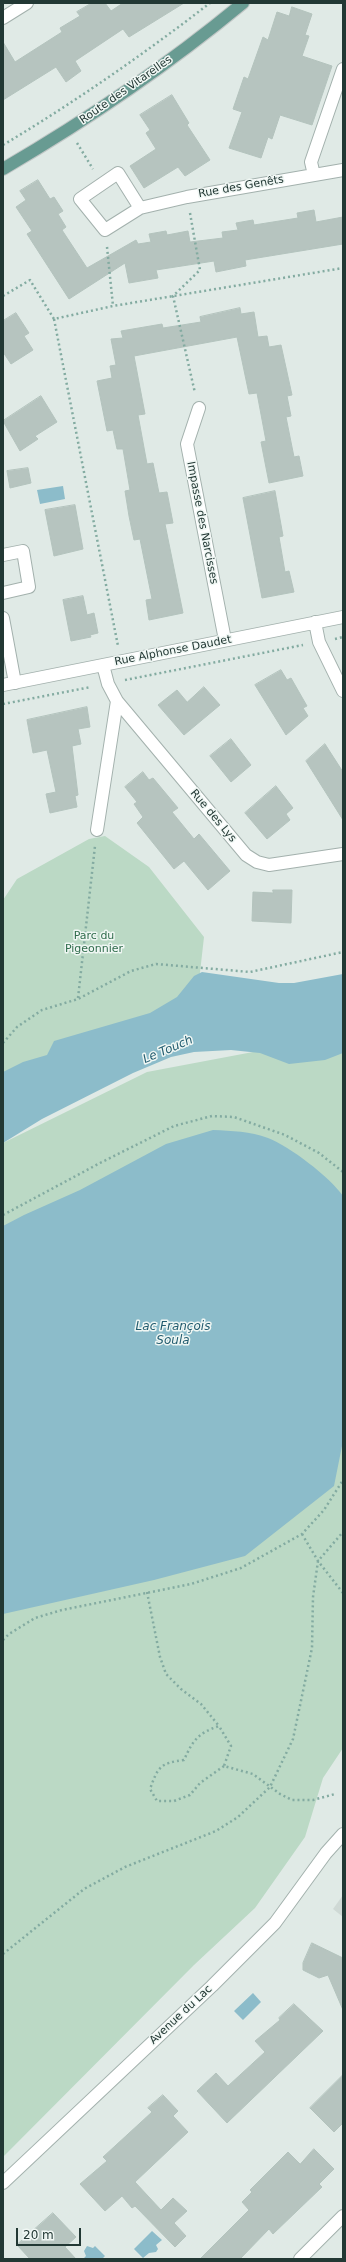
<!DOCTYPE html>
<html>
<head>
<meta charset="utf-8">
<style>
	body { margin:0 }
	#map { position:relative; width:346px; height:2262px; overflow:hidden; background:#e0eae6; font-family:"DejaVu Sans",sans-serif }
	canvas { display:block }
	.frame { position:absolute; inset:0; border:4px solid #223834; pointer-events:none }
	.scale { position:absolute; left:16px; top:2228px; width:65px; height:18px; box-sizing:border-box; border:2px solid #223834; border-top:0; padding-left:5px; font-size:12px; line-height:14px; white-space:nowrap; color:#223834; -webkit-text-stroke:3px #f0f7f4; paint-order:stroke }
</style>
</head>
<body>
<div id="map">
<canvas width="346" height="2262"></canvas>
<div class="frame"></div>
<div class="scale">20 m</div>
</div>
<script>
const c = document.querySelector('canvas').getContext('2d');
c.lineJoin = 'round';
function fillPath(path, color) { c.fillStyle = color; c.fill(path, 'evenodd'); }
function trace(path, color, width, dash) { c.strokeStyle = color; c.lineWidth = width; c.lineCap = dash ? 'butt' : 'round'; c.setLineDash(dash || []); c.stroke(path); }
function drawText(font, color, halo, rows, align = 'center') {
  c.font = font + ' "DejaVu Sans",sans-serif'; c.lineWidth = 3; c.setLineDash([]); c.textBaseline = 'middle'; c.strokeStyle = halo; c.fillStyle = color; for (const [text, x, y, turn = 0] of rows) {
    c.save(); c.translate(x, y); c.rotate((+turn || 0) * Math.PI / 180); c.textAlign = isNaN(turn) ? turn : align; if (halo) c.strokeText(text, 0, 0); c.fillText(text, 0, 0); c.restore();
  }
}
const built = new Path2D(`
	M343,1895V1917L333,1909Z`);
const green = new Path2D(`
	M105,836L149,867L204,937L197,999L3,1074V900L17,879L89,839Z
	M343,1035V1748L323,1778L305,1837L255,1908L194,1965L3,2157V1143L147,1072Z`);
const water = new Path2D(`
	M63,486L65,499L40,504L37,490Z
	M202,972L279,983H294L343,974V1053L325,1060L289,1064L260,1053L231,1050L194,1052L171,1057L133,1073L42,1119L3,1143V1072L23,1062L47,1055L54,1041L150,1013L177,997L194,976Z
	M213,1130C232,1131 250,1131 268,1138C289,1146 330,1177 343,1196V1441L334,1486L245,1556L154,1580L3,1614V1226L24,1215L80,1190L166,1144Z
	M253,1993L261,2002L243,2020L234,2011Z
	M152,2231L162,2240L156,2245L158,2249L156,2252L149,2253L143,2258L134,2249Z
	M87,2246L93,2248L95,2246L105,2256L102,2259H83L86,2256L84,2251Z`);
const building = new Path2D(`
	M92,3H105L111,11L123,3H184L129,37L123,29L75,61L81,71L66,82L56,67L3,100V42L15,62L62,32L60,28L80,16L77,12Z
	M292,7L312,14L305,35L309,36L302,56L332,66L312,125L280,115L272,139L268,137L261,158L229,148L242,112L233,109L244,77L248,79L263,37L268,40L277,12L289,16Z
	M172,95L189,123L187,125L210,160L185,176L178,167L144,188L130,166L156,149L146,133L150,130L140,115Z
	M38,180L50,199L54,197L63,211L58,214L66,227L62,230L87,268L136,240L138,244L151,242L149,234L166,231L167,235L188,231L190,242L223,238L222,232L238,230L236,223L253,220L254,225L298,218L297,213L314,210L316,222L343,217V244L245,260L246,266L216,272L214,261L156,270L158,278L129,283L125,263L69,299L27,234L32,231L16,207L26,200L20,191Z
	M240,308L241,314L254,312L258,337L267,336L269,347L281,345L292,395L287,396L291,416L286,417L294,457L299,456L303,476L269,483L261,442L266,441L257,393L249,394L237,337L134,356L145,414L138,415L147,464L153,463L159,493L167,492L173,523L165,524L183,613L149,620L146,600L152,599L140,539L134,540L129,516L125,491L130,490L123,449H117L113,430L107,431L97,381L112,378L110,366L116,365L111,339L123,338L121,331L162,324L163,328L201,322L200,317Z
	M16,313L29,333L24,336L33,350L11,364L3,352V321Z
	M41,396L57,422L35,436L38,439L20,451L3,421Z
	M28,468L31,483L10,488L7,471Z
	M275,491L283,536L279,537L285,572L289,571L294,592L262,598L243,498Z
	M75,505L83,549L54,556L45,510Z
	M83,596L87,615L94,613L98,633L90,635L91,637L71,641L63,600Z
	M281,670L287,680L291,678L307,706L303,708L308,716L286,735L255,685Z
	M204,687L220,705L184,735L158,705L177,690L187,702Z
	M87,707L90,727L78,729L81,744L72,746L78,795L75,796L77,807L50,813L46,794L56,792L47,750L33,753L27,720Z
	M231,739L251,765L231,782L210,756Z
	M325,744L343,772V820L306,761Z
	M143,772L149,780L153,778L178,808L172,812L194,839L199,834L230,871L208,890L184,861L174,869L137,823L143,817L134,804L137,802L125,787Z
	M276,786L293,808L286,814L290,820L267,839L245,813Z
	M273,890H292L291,923L252,921L253,892L273,893Z
	M312,1943L343,1958V2010L328,1975L319,1978L303,1970V1963Z
	M294,2004L323,2031L227,2123L197,2091L216,2073L228,2086L265,2052L255,2041L280,2020L279,2018Z
	M343,2075V2123L334,2132L310,2108Z
	M163,2095L178,2111L173,2116L188,2132L135,2182L161,2210L173,2198L187,2211L174,2223L186,2236L175,2247L135,2206L132,2208L122,2196L105,2211L80,2184L107,2161L103,2157L152,2112L148,2108Z
	M314,2149L334,2169L319,2184L322,2187L273,2234L269,2229L240,2259H200L249,2210L242,2202L252,2192L250,2190L288,2152L300,2164Z
	M53,2213L76,2237L65,2247L76,2259H30L17,2245Z`);
const path = new Path2D(`
	M77,143L93,169
	M3,145C75,102 144,54 210,3
	M190,213L200,270L173,296L195,393
	M107,247L113,306
	M3,296L30,280L54,319L113,306L343,268
	M54,319L118,646
	M335,639L343,637
	M125,680L303,645
	M3,704L91,687
	M78,998L95,846
	M3,1043L17,1027L42,1010L78,999L131,971L156,964L250,972L343,952
	M3,1215L100,1163L174,1126L212,1116L234,1117L285,1135L319,1153L343,1172
	M302,1534L318,1561L343,1593
	M147,1592L160,1657L166,1674L181,1689L201,1704L219,1726
	M3,1640L9,1634L35,1618L62,1610L191,1584L241,1568L302,1534L324,1510L343,1480
	M224,1766L200,1783L190,1795L174,1801H157L150,1789C158,1767 160,1763 184,1760C193,1740 198,1733 219,1726L231,1746L224,1766L253,1774L280,1794L292,1800H313L335,1794
	M3,1954L84,1889L125,1867L216,1831L238,1817L270,1787L293,1739L312,1648L313,1597L318,1561L343,1532`);
const minor = new Path2D(`
	M3,18L27,3
	M314,175L311,162L343,69
	M140,208L118,173L80,199L105,230L140,208L187,197L343,170
	M199,408L187,444L225,640
	M3,555L23,551L29,587L3,593
	M3,618L15,683
	M315,622L319,642L343,691
	M103,665L108,684L117,701L246,855L257,862L269,865L343,854
	M3,685L343,617
	M97,830L117,701
	M3,2183L212,1986L275,1923L326,1853L343,1834
	M300,2259L343,2216`);
const major = new Path2D(`
	M3,169C87,120 168,65 243,3`);
const streetNames = [
	["Route des Vitarelles",126,90,-35],
	["Rue des Genêts",241,187,-10],
	["Impasse des Narcisses",202,523,79],
	["Rue Alphonse Daudet",173,651,-11],
	["Rue des Lys",213,816,50],
	["Avenue du Lac",181,2015,-43]
];
const parkNames = [
	["Parc du",94,936],
	["Pigeonnier",94,949]
];
const waterNames = [
	["Le Touch",168,1050,-23],
	["Lac François",173,1327],
	["Soula",173,1341]
];
fillPath(built, '#cfd9d5');
fillPath(green, '#bbd9c5');
fillPath(water, '#8cbcca');
fillPath(building, '#b6c4bf');
trace(building, '#b3c3bd', 1);
trace(minor, '#a3b1ad', 14);
trace(major, '#c1c7c6', 14);
trace(path, '#83aba1', 2.5, [2, 3]);
trace(minor, '#fff', 12);
trace(major, '#689b92', 12);
drawText('11px', '#223834', '#f0f7f4', streetNames);
drawText('11px', '#306c4c', '#f0f7f4', parkNames);
drawText('italic 12px', '#225c6f', '#f0f7f4', waterNames);
</script>
</body>
</html>
